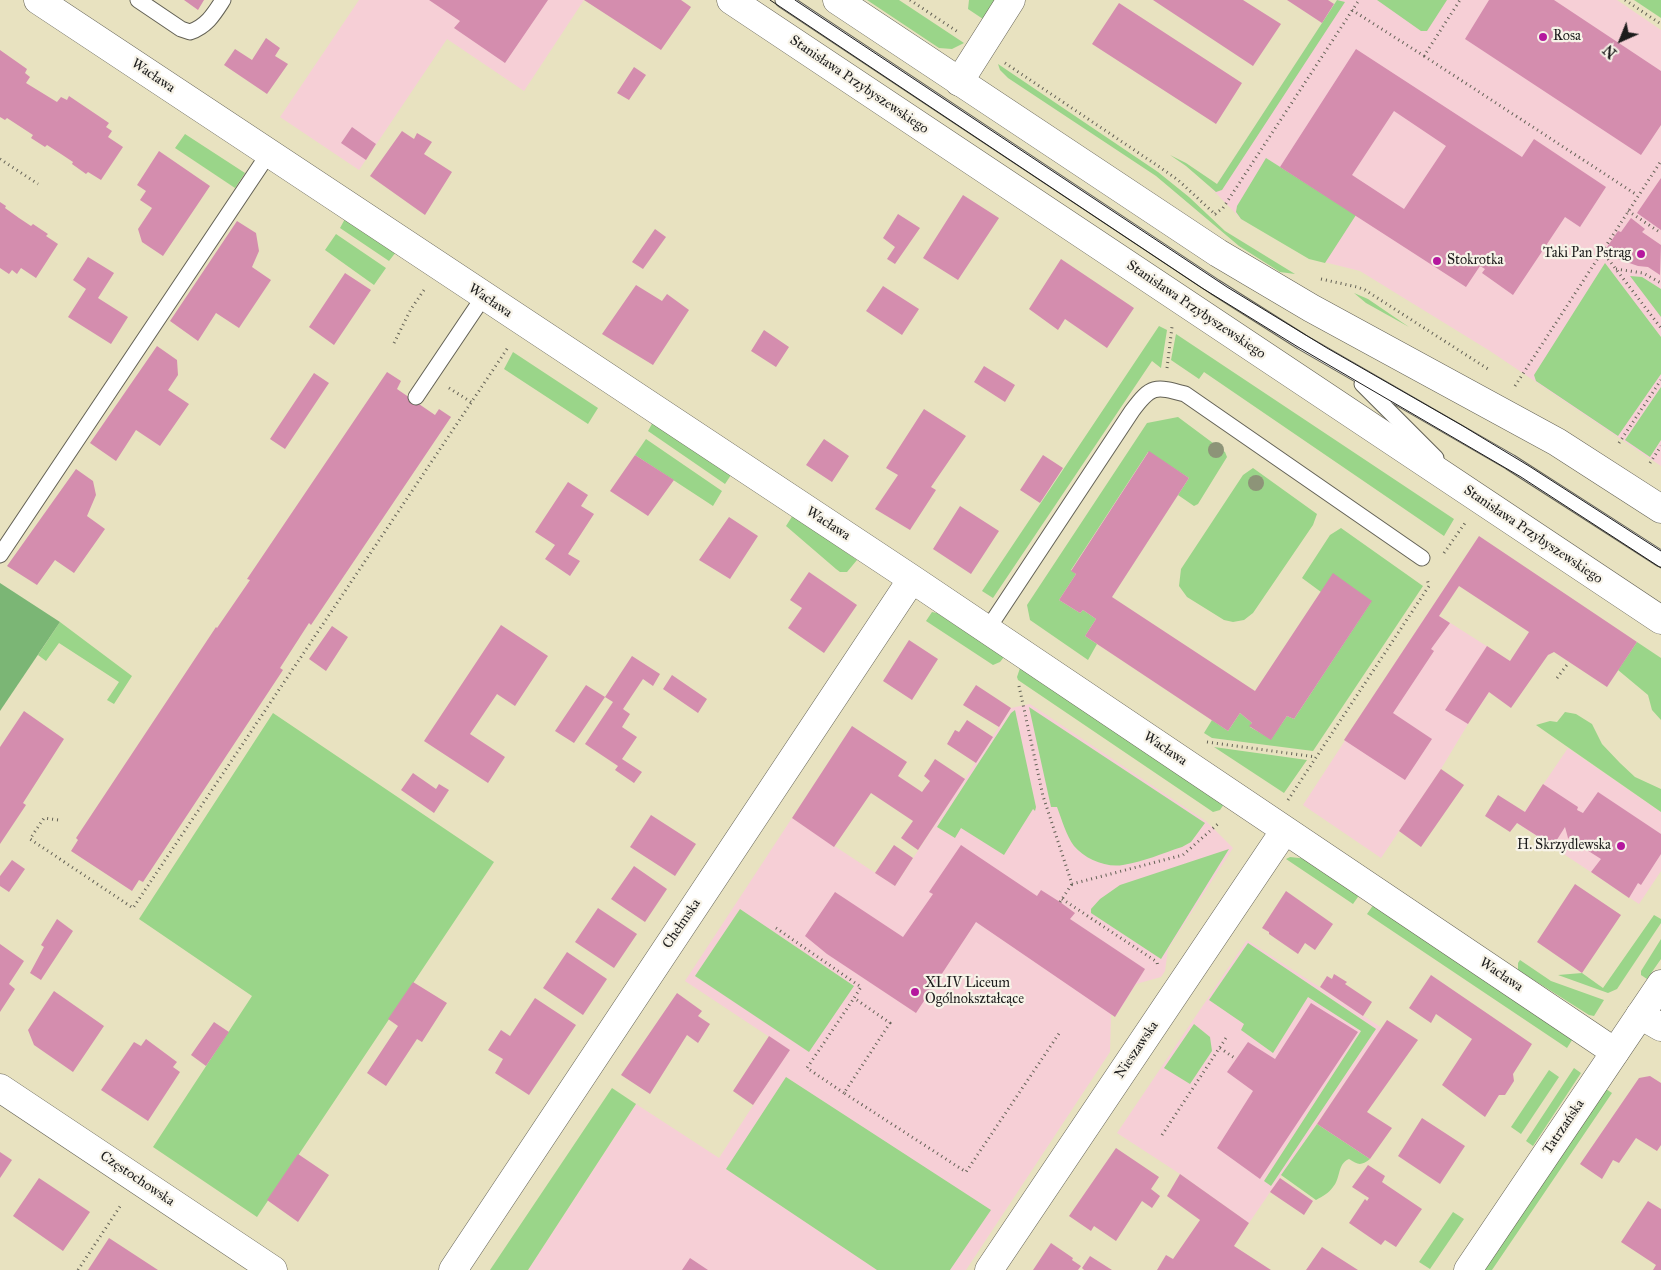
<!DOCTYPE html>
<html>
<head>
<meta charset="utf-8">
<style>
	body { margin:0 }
	#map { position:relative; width:1661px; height:1270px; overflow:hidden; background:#e8e2c0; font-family:"IM FELL Great Primer",serif }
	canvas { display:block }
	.north { position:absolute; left:1596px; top:15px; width:50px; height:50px; -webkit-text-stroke:4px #f7f3e8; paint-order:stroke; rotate:224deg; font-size:14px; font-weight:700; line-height:20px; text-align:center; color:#1c1c1c }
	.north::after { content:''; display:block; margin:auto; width:18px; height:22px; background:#1c1c1c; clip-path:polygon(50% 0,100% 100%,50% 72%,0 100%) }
</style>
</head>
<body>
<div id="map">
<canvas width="1661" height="1270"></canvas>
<div class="north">N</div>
</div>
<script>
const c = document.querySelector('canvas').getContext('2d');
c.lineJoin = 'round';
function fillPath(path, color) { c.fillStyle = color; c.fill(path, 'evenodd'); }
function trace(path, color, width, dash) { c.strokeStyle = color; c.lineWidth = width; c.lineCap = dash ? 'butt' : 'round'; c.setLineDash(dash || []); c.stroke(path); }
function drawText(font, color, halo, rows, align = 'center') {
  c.font = font + ' "IM FELL Great Primer",serif'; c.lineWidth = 4.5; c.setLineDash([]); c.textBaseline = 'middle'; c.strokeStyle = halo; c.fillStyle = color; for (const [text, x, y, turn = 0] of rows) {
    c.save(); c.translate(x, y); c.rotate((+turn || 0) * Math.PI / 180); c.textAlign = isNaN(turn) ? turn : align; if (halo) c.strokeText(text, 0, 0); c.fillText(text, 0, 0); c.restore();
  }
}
const built = new Path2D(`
	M359,0H584L524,91L447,39L359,170L280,117Z
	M1337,0H1617L1661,30V466L1490,351L1360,271L1324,262L1241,219L1213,190Z
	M1430,610L1510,661L1468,724L1441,769L1381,858L1303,805Z
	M1030,704L1207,822L1233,848L1168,949L1165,971L1161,977L1136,984L1115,1017L1111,1014L1110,1052L966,1270H528L636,1104L719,1158L789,1050L685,981L792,818L895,886L1011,708Z
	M1568,748L1661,812V871L1639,904L1517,823Z
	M1247,940L1382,1028L1249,1223L1180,1174L1117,1133Z`);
const green = new Path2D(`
	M867,0H899L964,43L952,49L939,48Z
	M969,0H995L983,19L968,9Z
	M1337,0L1345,2L1222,190L1216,192L1186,166L1170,155L1186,163L1217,184Z
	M1377,0H1447L1427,31H1421Z
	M1634,0H1661V18Z
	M998,64L1158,172L1189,197L1225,231L1295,274L1280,272L1239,246L1156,176L1008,78L1000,70Z
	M185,134L245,173L235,188L175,148Z
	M1266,158L1356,215L1325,263L1309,259L1241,219L1236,212L1237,206Z
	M346,217L396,252L389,261L340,228Z
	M336,234L386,268L374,285L325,250Z
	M1605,263L1661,337V374L1618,436L1536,381L1534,375Z
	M1630,276L1642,277L1661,289V317Z
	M1354,293L1368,299L1409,327L1366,303Z
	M1159,326L1167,330L1161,368L1152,361L993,598L982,591Z
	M1176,334L1454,519L1444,536L1204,372L1199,379L1171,360Z
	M513,352L598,408L588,424L504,369Z
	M1661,387V440L1650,457L1625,440Z
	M1178,417L1225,452L1227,457L1198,504L1194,506L1178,495L1189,478L1148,452L1071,570L1076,574L1059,600L1080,613L1083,610L1096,619L1085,636L1097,644L1088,660L1030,620L1027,605L1147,423Z
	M653,422L731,475L725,484L648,431Z
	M646,439L722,491L713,506L635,455Z
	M1253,468L1317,514L1313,525L1253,613L1244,620L1233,622L1224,620L1187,597L1179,586L1181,569L1243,475Z
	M793,515L857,560L847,572H840L836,569L786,526Z
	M1341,528L1423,586L1313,751L1212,738L1204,733L1212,720L1228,731L1240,713L1252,723L1250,727L1271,739L1287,716L1294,719L1371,602L1321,592L1302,578L1330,535Z
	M932,612L937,613L1004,657L1000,662L993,665L926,621Z
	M60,622L132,676L114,704L107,700L119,682L59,643L46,661L38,655Z
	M1637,642L1661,658V720L1652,710L1648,695L1618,670Z
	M1020,668L1224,804L1220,810L1213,812L1018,680L1017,677Z
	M1029,707L1205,823L1191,842L1182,847C1163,853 1143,862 1123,865C1106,868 1085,859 1074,846C1066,835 1062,820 1057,807H1051Z
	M1015,710L1036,807L1035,811L1033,809L1004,855L961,828L955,838L937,827L1011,713Z
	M1565,712L1576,714L1592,724L1602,744L1620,763L1635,777L1661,789V812L1536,725L1550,721L1557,722Z
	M273,713L494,862L257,1217L153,1147L252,996L139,919Z
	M1214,747L1307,760L1284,793Z
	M1229,849L1161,959L1091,913V909L1100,899L1120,885Z
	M1290,857L1308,859L1360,894L1353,904L1286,859Z
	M1374,904L1574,1037L1567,1048L1367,914Z
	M740,909L854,986L809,1052L695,976Z
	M1654,915L1661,919V923L1617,989L1608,993L1558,975L1582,973L1603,988Z
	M1661,939V959L1647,979L1641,975V971Z
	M1248,943L1376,1029L1271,1186L1264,1181L1361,1031L1308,997L1273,1053L1241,1030L1244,1024L1209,1000Z
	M1520,960L1551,981L1604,1000L1594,1016L1589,1015L1518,970V963Z
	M1194,1024L1210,1037L1212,1051L1190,1084L1164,1068Z
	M1574,1068L1581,1073L1533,1146L1526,1141Z
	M1549,1070L1559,1077L1521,1134L1511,1127Z
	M786,1077L991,1210L950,1270H877L726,1169Z
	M612,1088L636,1104L528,1270H490Z
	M1606,1089L1612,1093L1492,1270H1482Z
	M1317,1124L1370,1159C1361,1166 1358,1165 1349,1159C1337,1164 1341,1178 1333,1187C1329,1193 1323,1196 1316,1200L1281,1175Z
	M1453,1212L1464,1219L1430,1269L1419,1262Z`);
const forest = new Path2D(`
	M0,583L60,622L0,711Z`);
const building = new Path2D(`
	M184,0H204L198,10Z
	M429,0H548L505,63L454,28L460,21Z
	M584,0H681L691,7L661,50Z
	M1153,0H1243L1281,24L1253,66Z
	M1287,0H1328L1334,4L1322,23Z
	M1489,0H1554L1661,71V125L1641,155L1465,39Z
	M1119,3L1242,83L1216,124L1092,44Z
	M266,38L280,48L275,56L288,64L267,94L224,65L235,49L252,60Z
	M1356,49L1522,157L1534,139L1606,187L1580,227L1565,217L1513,295L1482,273L1485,269L1480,266L1466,287L1280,167ZM1394,111L1446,146L1404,209L1352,175Z
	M0,50L27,69L25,73L30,77L26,83L57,102L61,97L67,100L69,96L109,123L106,127L112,131L108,137L123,147L101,180L88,172L86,174L72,164L73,162L61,154L47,145L45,147L31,138L33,135L7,118L5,120L0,117Z
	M634,67L646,75L629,100L617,93Z
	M352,127L376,144L366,160L341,143Z
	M402,131L414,139L417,133L432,142L424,154L452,172L425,215L370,176Z
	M159,151L210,186L163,256L142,242L138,229L152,208L140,200L146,191L137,185Z
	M1661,178V230L1637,213Z
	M963,195L999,218L958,280L923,258Z
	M0,202L6,206L5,208L19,218L31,226L33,224L48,234L46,236L58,244L36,278L21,268L17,274L12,270L9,274L0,268Z
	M898,214L920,228L895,264L887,259L895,247L883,238Z
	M1631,218L1645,229L1642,232L1661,245L1660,275L1648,267L1638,266L1612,257L1605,250L1618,231L1621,232Z
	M237,221L256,233L259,251L252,267L271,280L239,328L216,313L198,341L170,321Z
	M655,229L666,237L643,269L632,262Z
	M88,257L114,273L98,298L128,317L111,344L68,317L86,289L73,280Z
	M1061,259L1134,308L1107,348L1065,319L1058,330L1029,309Z
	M345,273L371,290L334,345L309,327Z
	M636,285L662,301L667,294L689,310L653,365L602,334Z
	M883,286L919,309L902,335L866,311Z
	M764,330L789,347L776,367L751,351Z
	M157,346L177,360L178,375L168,390L189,404L160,446L136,430L116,461L90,443Z
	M984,366L1015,385L1005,402L974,382Z
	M387,372L401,381L397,389L435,415L439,409L451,417L311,625L309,623L280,668L283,670L143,882L139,880L132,891L71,851L78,840L76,838L216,627L217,628L250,580L247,579Z
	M314,373L329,383L285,449L270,439Z
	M924,409L966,436L931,487L936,490L910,530L875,509L898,475L886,468Z
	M824,439L849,456L832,482L806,465Z
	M1149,451L1189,478L1112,597L1255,691L1333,573L1372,601L1294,719L1287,716L1271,740L1249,726L1252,723L1240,713L1228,731L1085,636L1096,619L1083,610L1080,613L1059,600L1076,574L1071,571Z
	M635,455L674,480L648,516L610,491Z
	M1043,455L1063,468L1040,503L1020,490Z
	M76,469L93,481L96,495L87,516L105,529L74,573L55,560L37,585L7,566Z
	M568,482L588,495L581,506L594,514L568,554L580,561L570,576L545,559L555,545L535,532Z
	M960,506L999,531L971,574L933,549Z
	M729,517L758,536L730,579L699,560Z
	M1479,536L1637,642L1607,687L1554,652L1548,655L1511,708L1489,692L1468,724L1445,710L1487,646L1510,661L1529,632L1459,586L1439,616L1450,623L1431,649L1434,651L1393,713L1432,739L1405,780L1344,740Z
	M809,572L857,605L824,653L788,628L802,608L790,600Z
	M501,625L548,656L515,706L497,694L470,734L505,757L488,783L424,741Z
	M332,626L348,637L326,671L309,659Z
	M909,640L938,659L912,700L883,681Z
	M632,656L660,674L653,686L643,679L623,709L630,714L622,727L637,737L622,759L642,772L634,783L615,770L618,766L585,744L613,702L605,697Z
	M672,675L707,699L698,713L663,689Z
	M586,685L605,697L574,743L555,731Z
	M976,685L1011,708L999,727L963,705Z
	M24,711L64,739L23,803L26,805L0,844V747Z
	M967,720L993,737L976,763L947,744L955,730L959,732Z
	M852,726L907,762L898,776L922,792L930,781L924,776L935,759L965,779L918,850L901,838L913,821L871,793L834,847L792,818Z
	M1441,769L1464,785L1421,847L1399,831Z
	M413,773L436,789L439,784L449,790L434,813L401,790Z
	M1543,784L1578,807L1577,810L1583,813L1598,792L1661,834V854L1641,885L1638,883L1629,898L1591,872L1601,859L1568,838L1565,827L1553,846L1517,823L1510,832L1485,816L1498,795L1525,812Z
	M651,815L696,844L675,876L630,847Z
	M894,845L913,858L895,886L875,873Z
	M961,845L1037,896L1041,890L1060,902L1075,913L1070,919L1145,969L1115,1017L976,922L916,1013L827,954L805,936L835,892L903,937L933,894L929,892Z
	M12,860L25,869L9,892L0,886V876Z
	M634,866L667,889L645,922L611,899Z
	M1575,884L1621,915L1582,973L1537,942Z
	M1286,891L1333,924L1315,950L1305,943L1298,954L1269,934V932L1262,928Z
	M598,908L637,934L614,968L575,942Z
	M57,919L73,931L41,980L30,973L44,947L41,945Z
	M0,944L24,961L9,984L15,989L0,1012Z
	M567,952L607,979L583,1015L543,988Z
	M1334,974L1347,982L1345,984L1372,1002L1363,1016L1320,987L1327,976L1332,979Z
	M1431,975L1532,1044L1513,1074L1514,1081L1505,1095H1499L1485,1117L1442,1085L1472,1039L1436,1014L1431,1023L1409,1008Z
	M413,982L447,1003L422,1042L417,1039L386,1086L367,1073L398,1026L388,1019Z
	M54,991L104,1026L73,1072L34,1045L28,1030Z
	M677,993L702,1011L698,1016L710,1024L698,1043L687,1035L650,1094L621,1075Z
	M535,998L576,1025L529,1095L495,1073L503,1059L488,1050L501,1030L510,1036Z
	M1311,1003L1358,1032L1260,1179L1217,1148L1253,1091L1227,1072L1248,1042L1275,1059Z
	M1387,1020L1418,1040L1367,1112L1392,1128L1370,1159L1317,1124Z
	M214,1022L229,1032L206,1066L191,1055Z
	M769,1036L790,1050L753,1105L733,1091Z
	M146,1039L177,1062L173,1067L180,1072L148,1121L101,1090L134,1042L141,1046Z
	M1650,1076L1661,1083V1145L1657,1151L1636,1138L1619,1163L1613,1160L1602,1179L1580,1164L1639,1078Z
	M1422,1118L1465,1146L1440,1184L1398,1156Z
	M1116,1148L1159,1177L1151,1189L1160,1196L1152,1208L1142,1201L1116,1241L1094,1226L1091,1231L1069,1216Z
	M0,1152L12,1160L0,1178Z
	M298,1154L329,1175L298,1222L267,1200Z
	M1368,1165L1385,1176L1382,1182L1422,1209L1396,1247L1385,1240L1381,1245L1349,1223L1365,1199L1367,1201L1369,1198L1352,1187Z
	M1180,1174L1249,1223L1234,1246L1271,1270H1157L1166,1255L1173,1259L1200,1220L1167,1196Z
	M39,1178L90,1212L63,1251L13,1216Z
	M1280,1178L1313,1201L1304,1215L1270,1192Z
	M1648,1201L1661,1209V1270H1653L1656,1265L1621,1242Z
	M109,1238L158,1270H88Z
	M1051,1243L1073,1258L1072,1260L1081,1266L1078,1270H1033Z
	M1322,1247L1358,1270H1306Z
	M1090,1256L1112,1270H1084L1082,1268Z
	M690,1258L708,1270H682Z`);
const path = new Path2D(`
	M910,0L958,32
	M1625,0L1661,24
	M1352,10L1424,56L1460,0
	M1424,56L1637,195
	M1005,63L1161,168L1178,180L1216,215
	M0,159L38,184
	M1628,211L1661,233
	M1215,214L1223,208L1359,0
	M1602,251L1661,328
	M1616,269L1643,273L1661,283
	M1321,279L1357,287L1365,290L1488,369
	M394,343L411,309L424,290
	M1167,368L1172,327
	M1515,386L1661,161
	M449,388L471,402
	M1619,443L1661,380
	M1650,463L1661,446
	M1444,553L1465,523
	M1557,678L1569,662
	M1019,686L1043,796L1072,884L1183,855L1220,822
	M1207,742L1316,757
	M1288,800L1429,586L1427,579
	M58,820L44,818L30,839L133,908L509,346
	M1062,899L1157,962L1158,967
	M1060,902L1072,884
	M776,928L861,987L854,998L890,1023L844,1093L966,1172L1060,1032
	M1220,1048L1236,1059
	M844,1093L807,1068L854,998
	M1162,1135L1226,1038
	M78,1270L121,1205`);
const lane = new Path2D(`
	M138,0L181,29L190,32C207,26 214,14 223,0
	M783,0L1215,287L1302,342L1510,462L1661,559
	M1362,384L1436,458
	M416,397L484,296
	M0,555L269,153
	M987,630L1132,411C1151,385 1155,386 1185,394L1422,558`);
const street = new Path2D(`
	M38,0L912,579L1615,1052
	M959,82L1011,0
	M1640,1015L1661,1027
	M0,1088L273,1270
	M453,1270L912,579
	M989,1270L1285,830`);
const secondary = new Path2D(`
	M731,0L1661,620
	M837,0L1218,253L1311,308L1557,442L1661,509
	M1468,1270L1661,984`);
const tram = new Path2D(`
	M770,0L1202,288L1298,347L1521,477L1661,568
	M795,0L1227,287L1327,348L1463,426L1529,466L1661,551`);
const trees = [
	[1216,450],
	[1256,483]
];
const markers = [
	[1543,37,5,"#b5179e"],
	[1641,254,5,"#b5179e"],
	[1437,261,5,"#b5179e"],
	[1621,846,5,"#b5179e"],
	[915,992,5,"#b5179e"]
];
const poiNames = [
	["Rosa",1553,37],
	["Taki Pan Pstrąg",1631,254,"right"],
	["Stokrotka",1447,261],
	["H. Skrzydlewska",1611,846,"right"],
	["XLIV Liceum",925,984],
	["Ogólnokształcące",925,1000]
];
const streetNames = [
	["Wacława",153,76,34],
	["Stanisława Przybyszewskiego",859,85,34],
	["Wacława",490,301,34],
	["Stanisława Przybyszewskiego",1196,310,34],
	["Wacława",828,524,33],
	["Stanisława Przybyszewskiego",1533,535,34],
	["Wacława",1165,749,34],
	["Chełmska",682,924,-56],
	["Wacława",1501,975,34],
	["Nieszawska",1137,1050,-56],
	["Tatrzańska",1564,1127,-56],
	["Częstochowska",137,1179,34]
];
fillPath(built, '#f6cfd6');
fillPath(green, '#9ad589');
fillPath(forest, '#7bb675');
fillPath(building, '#d48dae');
trace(lane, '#636155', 17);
trace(street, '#636155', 29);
trace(secondary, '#636155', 29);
trace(path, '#636155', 3, [1, 4]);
trace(lane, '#fff', 15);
trace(street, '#fff', 28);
trace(secondary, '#fff', 28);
trace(tram, '#1c1c1c', 1);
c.fillStyle = '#8d9478';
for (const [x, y] of trees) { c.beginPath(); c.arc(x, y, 8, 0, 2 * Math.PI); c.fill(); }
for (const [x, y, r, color] of markers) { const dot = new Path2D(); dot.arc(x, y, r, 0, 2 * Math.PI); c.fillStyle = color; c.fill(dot); trace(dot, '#f7f3e8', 2); }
drawText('14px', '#1c1c1c', '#f7f3e8', poiNames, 'left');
drawText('14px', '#1c1c1c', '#f7f3e8', streetNames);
</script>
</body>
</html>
